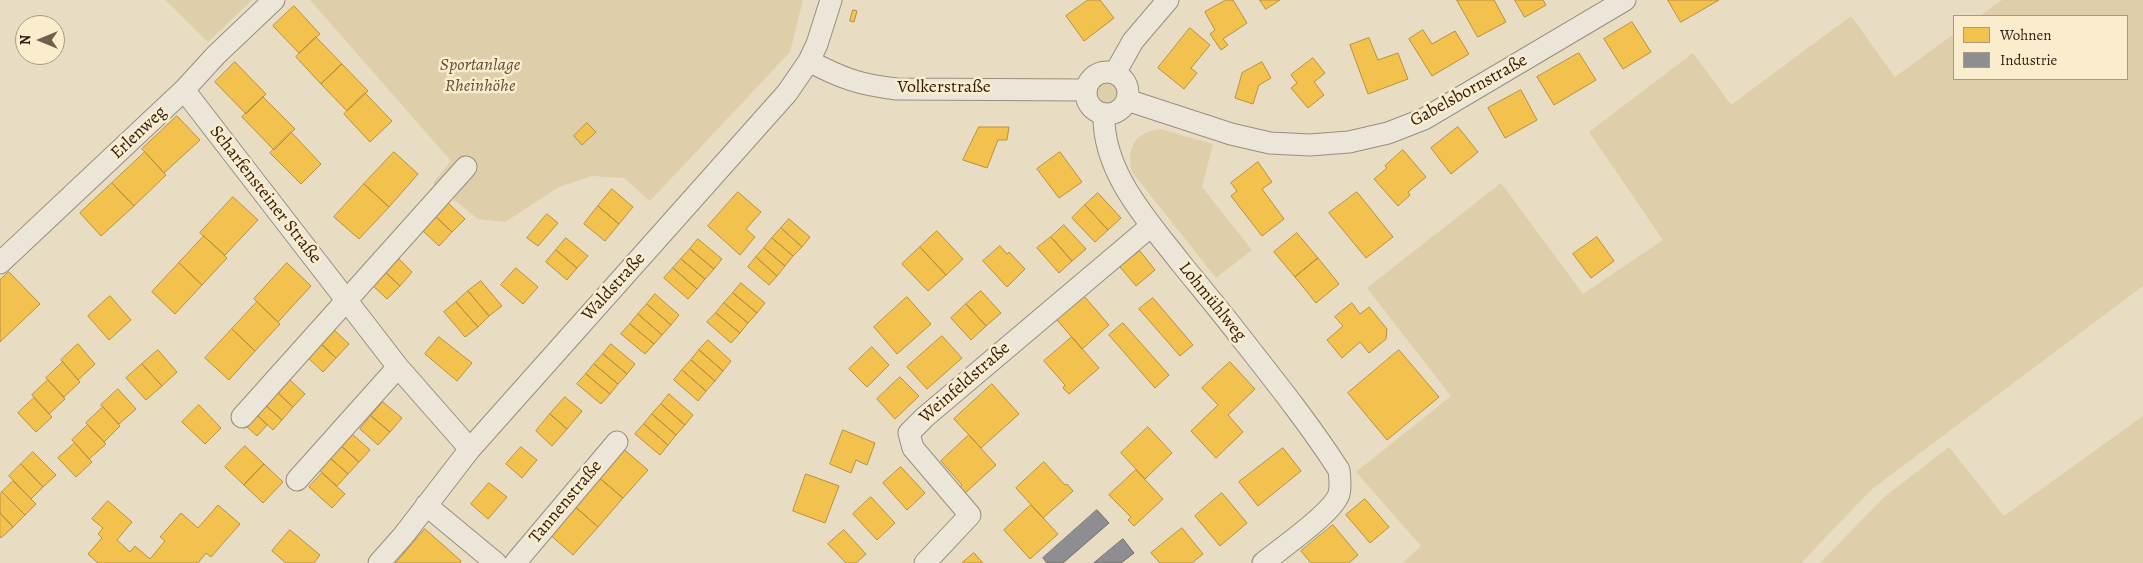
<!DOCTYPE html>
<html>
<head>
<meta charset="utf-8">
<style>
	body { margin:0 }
	#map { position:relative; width:2143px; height:563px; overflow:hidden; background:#e8ddc2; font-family:Alegreya,serif }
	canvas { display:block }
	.legend { position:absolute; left:1953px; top:15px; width:175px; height:65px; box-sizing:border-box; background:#faedcd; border:1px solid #aa9982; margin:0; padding:6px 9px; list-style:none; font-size:15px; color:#321c11 }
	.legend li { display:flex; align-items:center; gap:10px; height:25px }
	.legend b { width:25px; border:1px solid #aa9982 }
	.north { position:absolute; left:15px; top:15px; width:50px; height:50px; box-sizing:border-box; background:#faedcd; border:1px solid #aa9982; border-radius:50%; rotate:270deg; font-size:14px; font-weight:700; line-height:20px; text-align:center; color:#321c11 }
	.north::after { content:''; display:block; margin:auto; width:18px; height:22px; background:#72604f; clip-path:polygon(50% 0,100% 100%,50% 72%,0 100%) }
</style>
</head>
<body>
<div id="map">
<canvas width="2143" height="563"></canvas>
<ul class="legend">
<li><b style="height:14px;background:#f2c14e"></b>Wohnen</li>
<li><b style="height:14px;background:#8d8d92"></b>Industrie</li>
</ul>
<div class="north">N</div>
</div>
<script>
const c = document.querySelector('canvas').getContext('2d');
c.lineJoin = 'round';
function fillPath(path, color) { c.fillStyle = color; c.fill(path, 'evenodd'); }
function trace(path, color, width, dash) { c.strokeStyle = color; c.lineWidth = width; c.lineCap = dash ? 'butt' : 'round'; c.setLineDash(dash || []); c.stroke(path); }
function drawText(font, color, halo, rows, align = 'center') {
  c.font = font + ' Alegreya,serif'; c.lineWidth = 5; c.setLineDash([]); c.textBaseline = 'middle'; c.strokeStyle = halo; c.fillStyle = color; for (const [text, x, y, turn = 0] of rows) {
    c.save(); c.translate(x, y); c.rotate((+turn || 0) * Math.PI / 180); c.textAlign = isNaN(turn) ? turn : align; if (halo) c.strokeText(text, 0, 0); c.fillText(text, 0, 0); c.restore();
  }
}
const green = new Path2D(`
	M165,0H252L208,42Z
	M310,0H802V4L790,52L650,201L624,178L592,176L559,187L505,222L478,219L433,183L451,161Z
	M2002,0H2143V286L1872,489L1801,563H1402L1421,546L1356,472L1451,396L1367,288L1501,183L1583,294L1663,240L1589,132L1693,53L1731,105L1851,16L1895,77L1954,34V79H2127V16H1980Z
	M1096 94a11 11 0 1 1 22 0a11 11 0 1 1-22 0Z
	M1160,129L1213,144L1202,187L1252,250L1216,278L1132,172C1126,147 1135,133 1160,129Z
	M2143,416V563H1820L1883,498L1949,447L2004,516Z`);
const homes = new Path2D(`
	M1088,0H1100L1114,18L1084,41L1066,16Z
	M1226,0H1233L1247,23L1223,39L1228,45L1221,50L1210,34L1215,30L1205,12Z
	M1260,0H1280L1266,9Z
	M1457,0H1494L1506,22L1478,37Z
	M1515,0H1543L1546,5L1525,17Z
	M1668,0H1719L1681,22Z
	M294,6L320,34L299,53L273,26Z
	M853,10L857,11L854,22L850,21Z
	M1632,22L1651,52L1623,69L1604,39Z
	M1190,28L1210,45L1191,68L1197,73L1184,89L1158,68Z
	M1423,30L1432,44L1455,31L1469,54L1432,76L1409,39Z
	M316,37L342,64L321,84L296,57Z
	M1369,38L1378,60L1398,53L1408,79L1368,94L1350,45Z
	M1579,53L1596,80L1554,105L1537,77Z
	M1313,58L1325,73L1314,82L1324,95L1308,108L1291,88L1297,83L1291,75Z
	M235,62L266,94L246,114L215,82Z
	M1262,62L1271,78L1259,85L1253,104L1235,98L1242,73Z
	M342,64L368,91L347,111L321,84Z
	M1521,90L1537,120L1505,138L1488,108Z
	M365,93L392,121L370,142L344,114Z
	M263,97L295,129L274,150L242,117Z
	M177,116L200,140L164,173L142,149Z
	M587,123L596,132L582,145L574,136Z
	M979,127H1009L1007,140H998L987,168L963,160Z
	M1458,127L1478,152L1451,174L1431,148Z
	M291,132L321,164L301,184L270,153Z
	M1403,150L1426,177L1408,192L1410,195L1398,206L1374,179L1387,168L1385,166Z
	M145,152L166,175L134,206L112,183Z
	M394,152L418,174L389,207L364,184Z
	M1060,152L1082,182L1059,198L1037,169Z
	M1258,162L1272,182L1262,189L1284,219L1262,236L1231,196L1237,191L1231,183Z
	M112,183L134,206L101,236L80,213Z
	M364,184L389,207L359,239L334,217Z
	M612,189L633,207L619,224L598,206Z
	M738,192L761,212L746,229L755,237L740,255L708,226Z
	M1357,192L1393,237L1366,258L1329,213Z
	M1098,193L1121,218L1108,230L1085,205Z
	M233,197L258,220L225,255L200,233Z
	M448,203L465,219L452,232L435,216Z
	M1085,205L1108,230L1095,242L1072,218Z
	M598,206L619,224L605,241L584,224Z
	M547,214L558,223L538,246L527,238Z
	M435,216L452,232L439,246L422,230Z
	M789,219L810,237L802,247L781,228Z
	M1064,225L1086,249L1072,261L1051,237Z
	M781,228L802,247L793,256L772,238Z
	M937,231L963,259L946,275L920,247Z
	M1297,233L1318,258L1295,277L1274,252Z
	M204,236L227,258L202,285L179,263Z
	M1051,237L1072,261L1059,273L1037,248Z
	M1597,237L1614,261L1591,278L1573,254Z
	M566,238L588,256L577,268L556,250Z
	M772,238L793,256L785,266L764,248Z
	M698,239L722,259L714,269L690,249Z
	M1000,246L1007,254L1009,252L1025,269L1007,287L983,261Z
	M920,247L946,275L928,291L902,264Z
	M764,248L785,266L777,276L756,257Z
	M690,249L714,269L705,279L681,259Z
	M556,250L577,268L567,280L546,262Z
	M1140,251L1155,270L1136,286L1120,267Z
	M396,256L412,272L400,286L383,270Z
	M756,257L777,276L769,285L748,267Z
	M1318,258L1339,284L1316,303L1295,277Z
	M681,259L705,279L697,289L673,268Z
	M179,263L202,285L175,314L152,292Z
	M287,263L311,286L278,322L254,299Z
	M516,268L538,287L523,304L501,285Z
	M673,268L697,289L688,299L664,278Z
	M383,270L400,286L387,299L370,283Z
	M9,272L40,304L0,342V280Z
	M481,281L502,306L489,316L468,291Z
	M741,283L765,303L757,313L733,293Z
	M468,291L489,316L478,327L456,302Z
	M981,291L1001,313L986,326L966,304Z
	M733,293L757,313L748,323L724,303Z
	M655,294L679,315L671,325L647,304Z
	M110,296L131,320L109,340L88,316Z
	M1084,296L1109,325L1082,349L1057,320Z
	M907,297L931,324L897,354L874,327Z
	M1153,298L1193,345L1180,356L1139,309Z
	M257,302L280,324L255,351L232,329Z
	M456,302L478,327L465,337L444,312Z
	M724,303L748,323L740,333L716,313Z
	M1352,303L1360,314L1369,307L1387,329L1386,339L1369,353L1360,342L1342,358L1327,340L1343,326L1335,317Z
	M647,304L671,325L662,335L638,314Z
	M966,304L986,326L971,340L951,318Z
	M716,313L740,333L731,343L707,322Z
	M638,314L662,335L654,344L630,324Z
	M1123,323L1169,375L1155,388L1109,335Z
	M630,324L654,344L645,354L621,334Z
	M330,326L349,344L336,358L317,340Z
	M232,329L255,351L229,380L205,358Z
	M942,336L962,358L927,389L907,367Z
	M439,337L472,363L457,381L425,354Z
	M1072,337L1099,368L1069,394L1063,388L1065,385L1044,361Z
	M317,340L336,358L323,372L304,354Z
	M708,340L731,361L723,371L699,350Z
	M78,344L95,364L78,380L61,360Z
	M611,344L635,364L627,374L603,354Z
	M872,347L889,365L867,387L849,369Z
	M158,350L177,372L162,386L142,364Z
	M699,350L723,371L715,381L691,360Z
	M1399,350L1439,397L1387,440L1348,393Z
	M603,354L627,374L618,384L594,364Z
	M691,360L715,381L706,391L682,370Z
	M63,362L80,382L64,397L46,378Z
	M1230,362L1255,389L1228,415L1243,432L1216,458L1191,431L1218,405L1202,388Z
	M142,364L162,386L146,400L126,378Z
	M594,364L618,384L610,394L586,374Z
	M682,370L706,391L698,401L674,380Z
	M586,374L610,394L601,404L577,384Z
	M900,377L919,396L895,419L877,399Z
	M288,378L305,394L293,407L276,391Z
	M48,380L65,399L49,414L32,395Z
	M992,384L1019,414L981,448L954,419Z
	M118,389L136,409L119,424L101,405Z
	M276,391L293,407L282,420L264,404Z
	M669,394L693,415L685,425L661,404Z
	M565,397L582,411L567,429L550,414Z
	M34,398L52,417L36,432L18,413Z
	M383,402L402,418L390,432L371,416Z
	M264,404L282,420L273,430L255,413Z
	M661,404L685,425L676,435L652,414Z
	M199,405L221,428L205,444L182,422Z
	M103,407L120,426L104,442L86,423Z
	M550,414L567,429L552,446L536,431Z
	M652,414L676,435L668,445L644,424Z
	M257,415L267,425L257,436L247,427Z
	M371,416L390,432L378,445L360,429Z
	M644,424L668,445L660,455L635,434Z
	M88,425L106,444L89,459L72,440Z
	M1148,427L1172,453L1145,479L1121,453Z
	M843,430L875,443L867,465L856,460L851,473L830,464Z
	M351,433L370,450L359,462L340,445Z
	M969,435L996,465L965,493L960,487L962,485L941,461Z
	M75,443L92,462L76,477L58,458Z
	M340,445L359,462L348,474L329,457Z
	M245,446L264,464L244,485L225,467Z
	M521,447L537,460L522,478L506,464Z
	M621,447L648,470L623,498L596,475Z
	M1283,448L1301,471L1258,506L1239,482Z
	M33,452L56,475L43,487L21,464Z
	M329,457L348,474L337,486L318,469Z
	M1044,462L1065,485L1067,484L1073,491L1043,518L1016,488Z
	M21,464L43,487L31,499L9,476Z
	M264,464L283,482L263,503L244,485Z
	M901,467L925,493L907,510L883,483Z
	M1136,470L1163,499L1134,526L1128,520L1131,517L1109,495Z
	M322,473L345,494L332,508L309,487Z
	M806,474L839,486L825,523L793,511Z
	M596,475L623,498L598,527L572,504Z
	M13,481L36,504L25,515L2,492Z
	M489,483L507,497L488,519L471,504Z
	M2,492L25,515L13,527L0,513V494Z
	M1222,493L1247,523L1220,546L1195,516Z
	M871,497L895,523L877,540L853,514Z
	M1365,499L1389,527L1370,543L1346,515Z
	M108,501L132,522L117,540L130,552L135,546L150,559L165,541L160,537L181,513L198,528L218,505L240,524L211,557L206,553L198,563H98L88,554L102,538L98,534L103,528L92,519Z
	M572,504L598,527L573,555L547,532Z
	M1031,505L1058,534L1030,559L1004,530Z
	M0,513L13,527L1,538L0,536Z
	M1333,525L1358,555L1349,563H1311L1301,551Z
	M1182,528L1203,554L1192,563H1160L1151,553Z
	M425,529L461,561L460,563H396Z
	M290,530L320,555L314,563H286L272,551Z
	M844,530L866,554L856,563H846L828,544Z
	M974,553L983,563H962Z`);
const industry = new Path2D(`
	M1097,510L1109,523L1063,563H1047L1043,558Z
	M1123,539L1134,553L1121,563H1094Z`);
const street = new Path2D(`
	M809,61C841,78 860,85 897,89L1086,90
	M1086 93a21 21 0 1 1 42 0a21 21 0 1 1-42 0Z
	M1115,73L1133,41L1168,0
	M184,90L398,367L470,449
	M1127,100L1231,134L1270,143L1310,145L1349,142L1388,133L1424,119L1625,0
	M1104,114C1102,171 1147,220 1180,262C1201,288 1222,313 1242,339C1275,381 1310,425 1339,470C1340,479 1341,486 1339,494C1333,513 1280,549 1263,563
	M0,263L184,90L216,55L274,0
	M242,417L466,167
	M297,480L398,367
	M426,505L496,563
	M379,563L403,536L470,449L787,93L809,61L817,44L831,0
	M515,563L617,442
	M925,563L970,515L913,448L909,433L925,417L1151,226`);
const parkNames = [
	["Sportanlage",480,66],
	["Rheinhöhe",480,87]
];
const streetNames = [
	["Volkerstraße",944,88],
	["Gabelsbornstraße",1469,91,-29],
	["Erlenweg",139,133,-43],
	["Scharfensteiner Straße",265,195,52],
	["Waldstraße",614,287,-48],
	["Lohmühlweg",1212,302,51],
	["Weinfeldstraße",965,383,-41],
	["Tannenstraße",566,502,-50]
];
fillPath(green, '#deceaa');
fillPath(homes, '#f2c14e');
trace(homes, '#b8903c', 1);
fillPath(industry, '#8d8d92');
trace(industry, '#726b6b', 1);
trace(street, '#988e7e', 23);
trace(street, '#ebe6d8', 21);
drawText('italic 18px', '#634e39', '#faedcd', parkNames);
drawText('18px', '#321c11', '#faedcd', streetNames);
</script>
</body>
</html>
